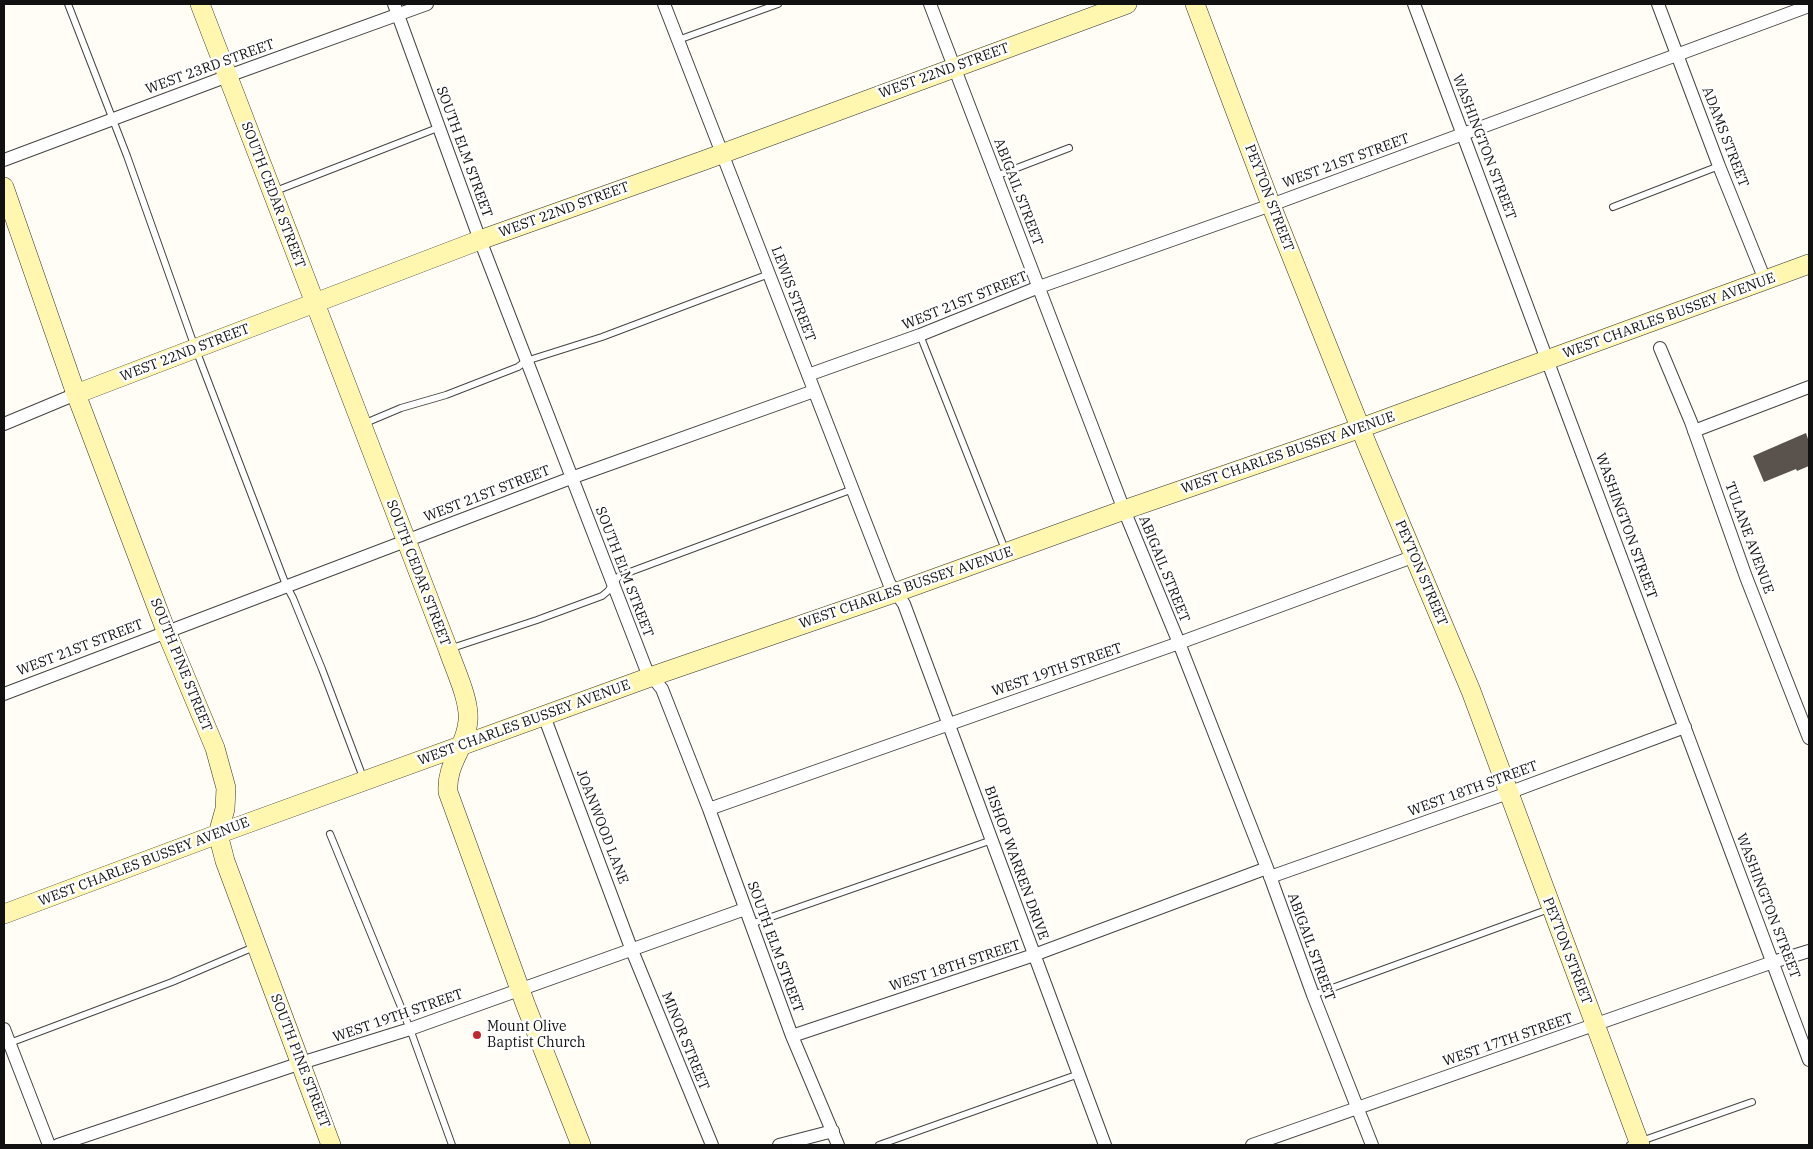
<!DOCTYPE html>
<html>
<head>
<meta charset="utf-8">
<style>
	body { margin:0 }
	#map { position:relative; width:1813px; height:1149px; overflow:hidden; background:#fffdf5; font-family:"IBM Plex Serif",serif }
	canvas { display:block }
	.frame { position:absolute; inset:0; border:5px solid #111; pointer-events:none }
</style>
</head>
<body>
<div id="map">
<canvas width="1813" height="1149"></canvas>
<div class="frame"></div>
</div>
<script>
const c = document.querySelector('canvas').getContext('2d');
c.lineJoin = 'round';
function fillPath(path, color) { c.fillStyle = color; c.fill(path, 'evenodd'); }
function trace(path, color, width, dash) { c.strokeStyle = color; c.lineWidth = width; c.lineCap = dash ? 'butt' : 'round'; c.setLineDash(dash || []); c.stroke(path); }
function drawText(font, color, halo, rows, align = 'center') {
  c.font = font + ' "IBM Plex Serif",serif'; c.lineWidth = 5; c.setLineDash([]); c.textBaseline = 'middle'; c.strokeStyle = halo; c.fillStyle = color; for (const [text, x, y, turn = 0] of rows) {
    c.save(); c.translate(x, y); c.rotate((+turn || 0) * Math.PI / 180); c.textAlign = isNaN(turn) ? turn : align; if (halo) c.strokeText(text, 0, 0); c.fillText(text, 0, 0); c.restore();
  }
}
const building = new Path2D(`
	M1806,433L1809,442V466L1797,471L1796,469L1764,482L1753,456Z`);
const lane = new Path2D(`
	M68,4L127,156L193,342L286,585L293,598L322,669L364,780
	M678,40L778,4
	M996,176L1069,148
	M273,192L440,127
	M1613,207L1719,166
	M920,335L1006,552
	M363,424L401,408L446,395L518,367L526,361L602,337L769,274
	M449,649L537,620L602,596L608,591L619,576L853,489
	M330,834L410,1029L452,1145
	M751,924L992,840
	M1313,995L1549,909
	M7,1044L172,982L254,947
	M879,1145L1079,1074
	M1630,1145L1752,1102`);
const street = new Path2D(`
	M394,4L480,240L646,669L662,689L709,809L792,1036L838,1145
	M664,4L889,583L904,604L1105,1145
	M930,4L1124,510L1179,643L1267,868L1313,995L1372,1145
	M1414,4L1809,1060
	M1658,4L1719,166L1765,280
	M4,160L228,76L427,4
	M1660,348L1691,422L1746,577L1809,738
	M808,375L920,335L1039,287L1271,205L1809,6
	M4,424L76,394
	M1694,431L1809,387
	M4,694L571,478L814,391
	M544,716L631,948L712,1145
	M709,809L1179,643L1415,556
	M1270,877L1508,793L1685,727
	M4,1029L49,1145
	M792,1036L1034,955L1267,868
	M58,1145L301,1063L410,1029L745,909
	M779,1145L833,1131
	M1252,1145L1773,962L1809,951`);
const secondary = new Path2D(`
	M200,4L448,649C455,670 470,700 468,721C466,748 446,763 448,792L526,1006L581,1145
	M1195,4L1271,205L1368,447L1471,691L1640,1145
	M4,187L76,394L166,631L215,748L226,788L225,809L218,834L225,861L331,1145
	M76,394L480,240L705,160L1127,4
	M4,914L218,834L653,676L897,592L1124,510L1361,428L1809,264`);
const markers = [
	[477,1035,5,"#c4262e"]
];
const streetNames = [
	["WEST 23RD STREET",210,67,-20],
	["WEST 22ND STREET",944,71,-20],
	["ADAMS STREET",1725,137,69],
	["WASHINGTON STREET",1484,147,69],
	["SOUTH ELM STREET",464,152,70],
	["WEST 21ST STREET",1346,161,-20],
	["ABIGAIL STREET",1018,192,69],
	["SOUTH CEDAR STREET",273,195,69],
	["PEYTON STREET",1269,198,69],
	["WEST 22ND STREET",564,210,-20],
	["LEWIS STREET",793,294,69],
	["WEST 21ST STREET",965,301,-22],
	["WEST CHARLES BUSSEY AVENUE",1669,316,-20],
	["WEST 22ND STREET",185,353,-21],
	["WEST CHARLES BUSSEY AVENUE",1288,453,-19],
	["WEST 21ST STREET",487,494,-21],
	["WASHINGTON STREET",1626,526,70],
	["TULANE AVENUE",1749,538,70],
	["ABIGAIL STREET",1164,569,68],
	["SOUTH ELM STREET",624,572,69],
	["SOUTH CEDAR STREET",418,573,69],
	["PEYTON STREET",1421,573,67],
	["WEST CHARLES BUSSEY AVENUE",906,588,-19],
	["WEST 21ST STREET",80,648,-21],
	["SOUTH PINE STREET",181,665,68],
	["WEST 19TH STREET",1057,670,-19],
	["WEST CHARLES BUSSEY AVENUE",524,723,-20],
	["WEST 18TH STREET",1473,789,-20],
	["JOANWOOD LANE",602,827,69],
	["WEST CHARLES BUSSEY AVENUE",144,862,-21],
	["BISHOP WARREN DRIVE",1016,863,70],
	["WASHINGTON STREET",1768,906,69],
	["SOUTH ELM STREET",775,947,70],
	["ABIGAIL STREET",1311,947,70],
	["PEYTON STREET",1567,951,69],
	["WEST 18TH STREET",955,966,-18],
	["WEST 19TH STREET",398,1016,-19],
	["WEST 17TH STREET",1508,1040,-19],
	["MINOR STREET",685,1041,68],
	["SOUTH PINE STREET",300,1061,69]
];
const poiNames = [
	["Mount Olive",487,1027],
	["Baptist Church",487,1043]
];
fillPath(building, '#5a524d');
trace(lane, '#444', 8);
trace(street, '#444', 14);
trace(secondary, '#333', 20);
trace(lane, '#fff', 6);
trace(street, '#fff', 12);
trace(secondary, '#fff6b0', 19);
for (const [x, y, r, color] of markers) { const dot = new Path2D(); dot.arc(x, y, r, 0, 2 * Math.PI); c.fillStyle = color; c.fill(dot); trace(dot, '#fff', 2); }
drawText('14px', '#111', '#fff', streetNames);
drawText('14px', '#111', '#fff', poiNames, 'left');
</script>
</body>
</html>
